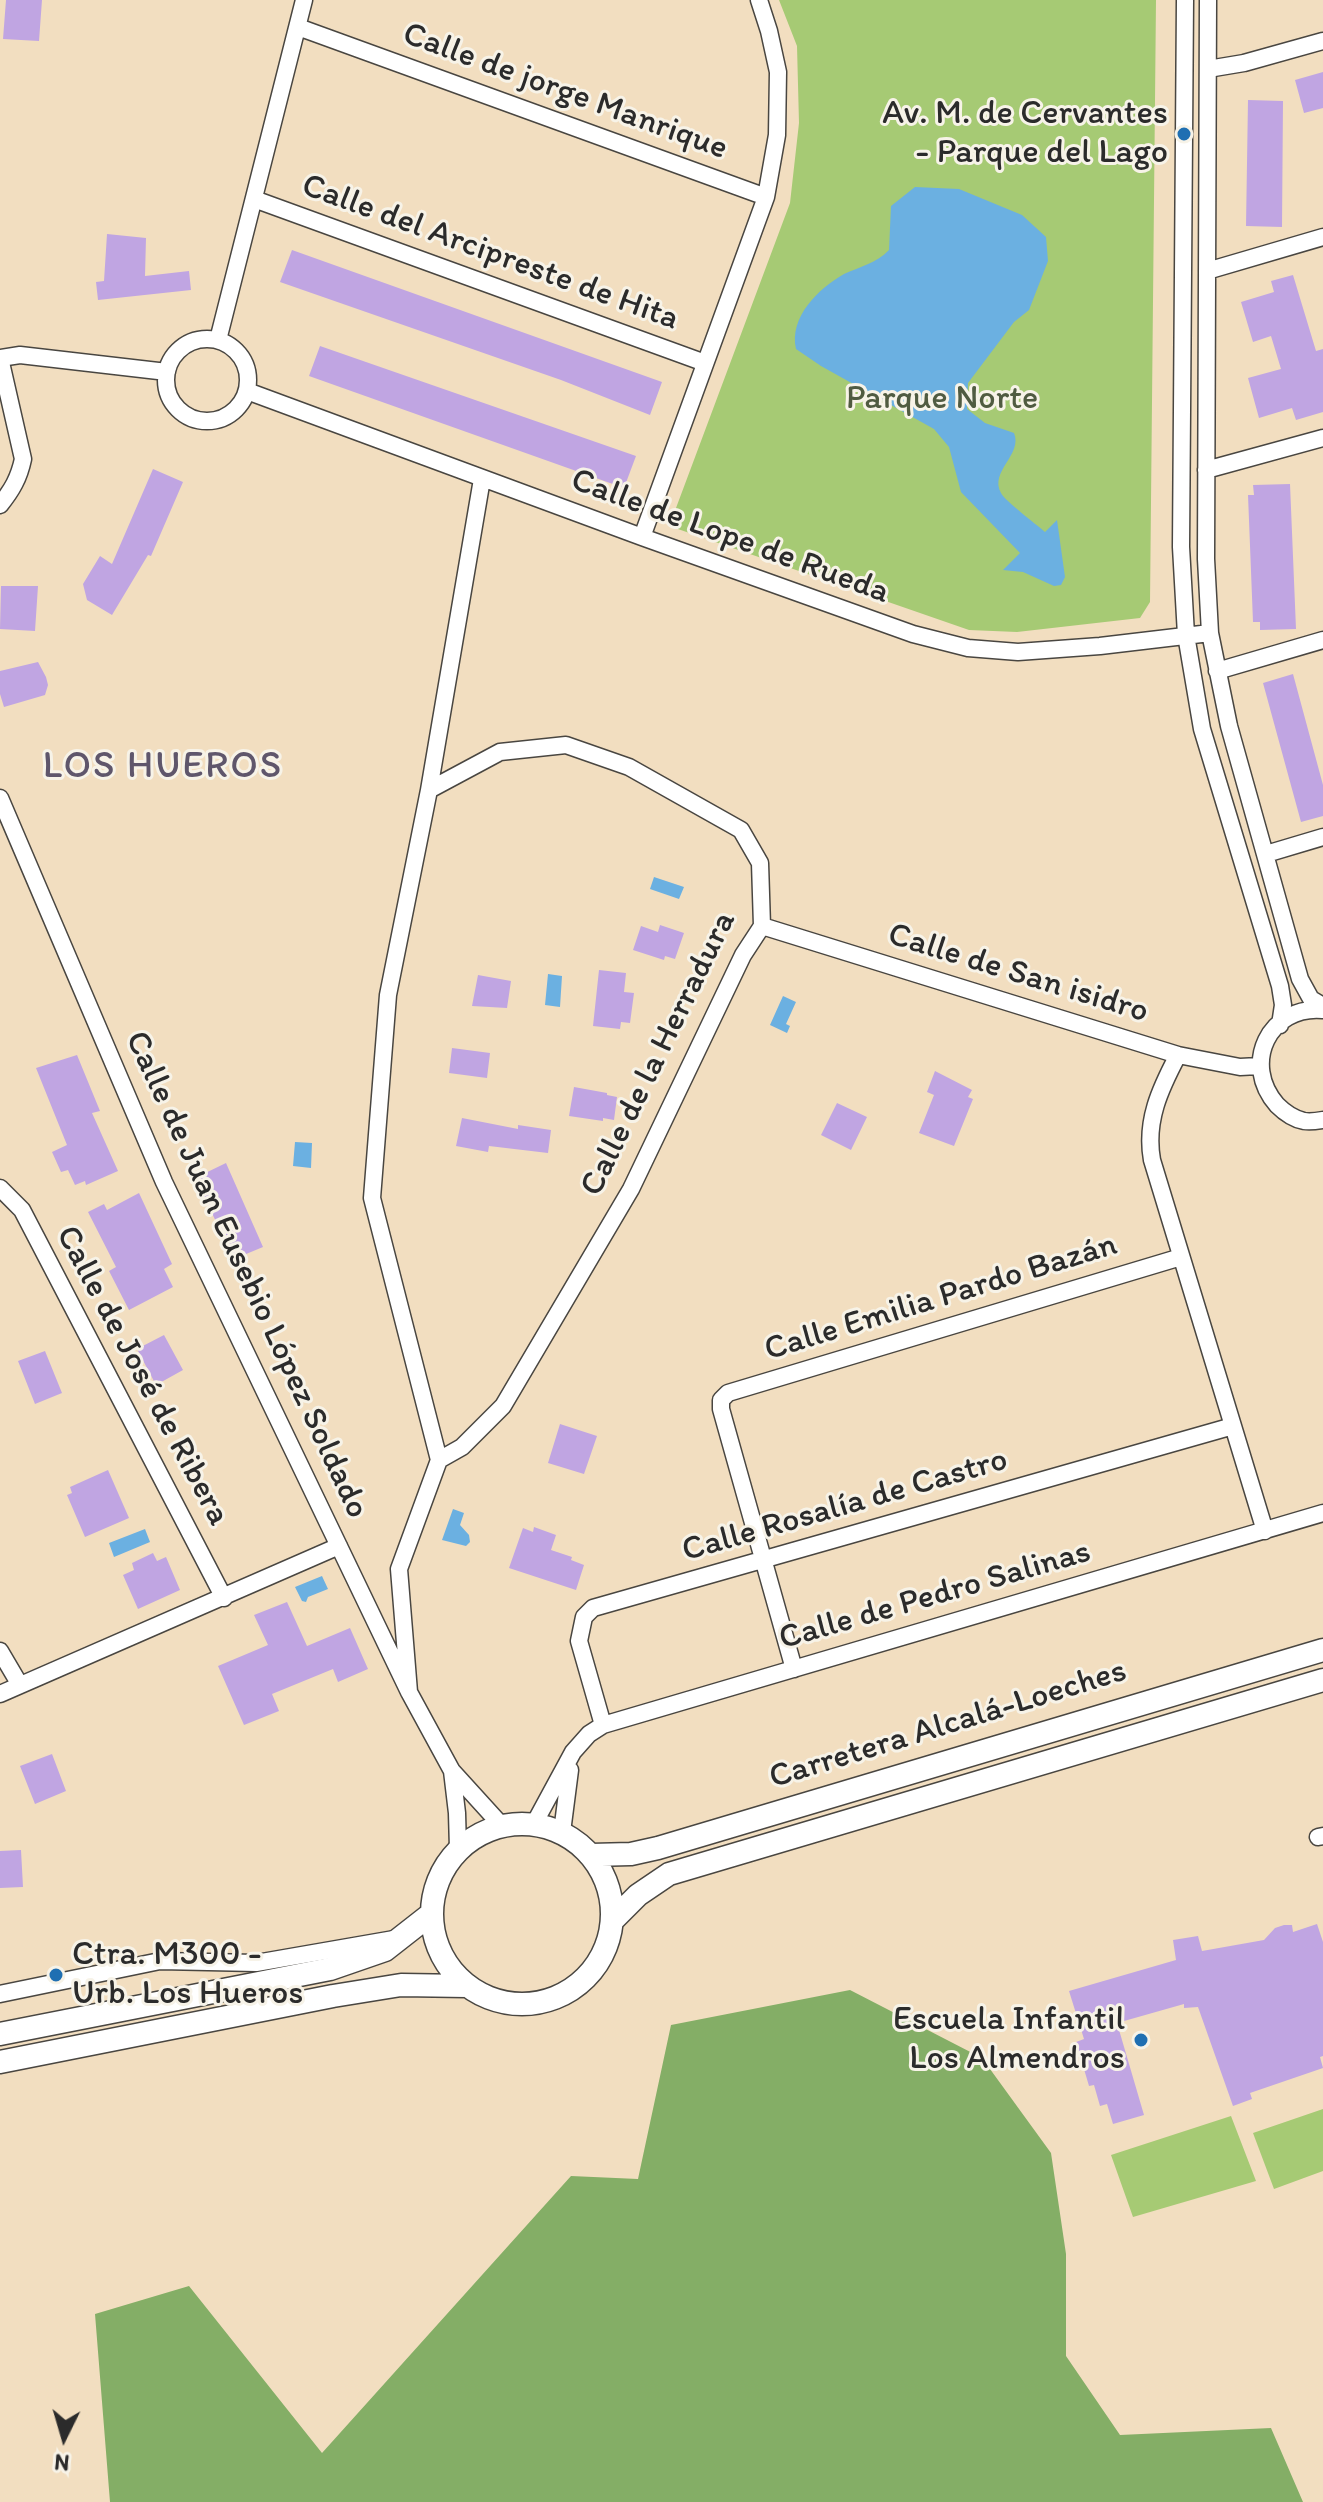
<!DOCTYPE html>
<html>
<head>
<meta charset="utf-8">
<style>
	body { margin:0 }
	#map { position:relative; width:1323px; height:2502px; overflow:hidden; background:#f2dec0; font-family:Itim,sans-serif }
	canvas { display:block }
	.north { position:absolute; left:24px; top:2398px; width:80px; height:80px; -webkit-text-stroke:6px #f7f3e8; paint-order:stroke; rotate:185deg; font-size:22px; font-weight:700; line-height:32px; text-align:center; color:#2b2b2b }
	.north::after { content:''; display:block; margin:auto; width:28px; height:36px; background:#2b2b2b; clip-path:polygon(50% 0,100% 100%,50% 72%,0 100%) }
</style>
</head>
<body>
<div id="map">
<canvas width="1323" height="2502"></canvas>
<div class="north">N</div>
</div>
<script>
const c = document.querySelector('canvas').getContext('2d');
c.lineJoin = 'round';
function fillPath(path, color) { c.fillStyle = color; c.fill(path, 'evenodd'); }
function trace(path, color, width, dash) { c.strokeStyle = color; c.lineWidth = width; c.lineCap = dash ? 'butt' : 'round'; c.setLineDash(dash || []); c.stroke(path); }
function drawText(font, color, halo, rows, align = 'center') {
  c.font = font + ' Itim,sans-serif'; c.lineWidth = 6; c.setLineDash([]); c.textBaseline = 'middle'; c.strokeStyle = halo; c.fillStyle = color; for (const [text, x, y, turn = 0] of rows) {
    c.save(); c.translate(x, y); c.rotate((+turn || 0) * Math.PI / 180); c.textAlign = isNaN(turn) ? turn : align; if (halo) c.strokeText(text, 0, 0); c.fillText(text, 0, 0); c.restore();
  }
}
const green = new Path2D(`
	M779,0H1156L1150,602L1140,618L1017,632L969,630L675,528L676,508L790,203L799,123L797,46Z
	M1323,2109V2171L1274,2189L1253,2133Z
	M1231,2116L1256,2181L1133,2217L1111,2155Z`);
const forest = new Path2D(`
	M850,1990L982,2058L1051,2153L1066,2254V2356L1120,2435L1271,2428L1303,2502H110L95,2314L189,2286L322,2453L571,2176L638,2179L671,2025Z`);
const water = new Path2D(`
	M915,187L959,189L1022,215L1046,237L1048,261L1029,310L1014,322L968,383L967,409L985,423L1014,433C1023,455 989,471 1001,493C1005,501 1036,524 1045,532L1057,520L1065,577L1061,585L1054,586L1023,572L1003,570L1020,553L961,492L949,447L934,429L821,366L796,349C789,317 818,289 844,274C859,267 877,263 889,250L891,206Z
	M654,877L684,887L679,899L650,889Z
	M548,974L562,976L560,1007L545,1005Z
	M783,996L796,1002L786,1024L790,1026L787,1033L770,1025Z
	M295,1142L312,1143L311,1168L293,1166Z
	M453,1509L464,1513L460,1525L469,1535L470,1542L466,1546L442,1540Z
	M145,1529L150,1542L114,1557L109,1543Z
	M322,1576L328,1589L308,1597L306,1602L302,1601L295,1587Z`);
const building = new Path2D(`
	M6,0H42L39,41L3,39Z
	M1323,72V108L1304,113L1295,80Z
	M1248,100L1283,101L1282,227L1246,226Z
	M107,234L146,238L145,276L189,271L191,290L98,300L96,282L104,281Z
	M292,250L662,382L650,415L561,380L280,282Z
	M1293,275L1316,351L1323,349V412L1296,420L1292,408L1259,418L1248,378L1281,369L1271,336L1253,342L1241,302L1274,292L1271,281Z
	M320,346L636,456L624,488L309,376Z
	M153,469L183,482L151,556L148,555L112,615L87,600L83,584L100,556L112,564Z
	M1290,484L1296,629L1260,630V622H1253L1248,495H1254L1253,485Z
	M1,586H38L35,631L0,629Z
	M38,662L46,677L48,685L45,695L4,707L0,694V671Z
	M1293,674L1323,785V816L1301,822L1263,683Z
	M660,925L684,933L675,959L665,956L664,960L633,950L641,926L658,932Z
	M599,970L626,973L624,992L634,993L630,1023L621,1022L620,1029L593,1026Z
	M478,975L511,981L507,1008L472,1006Z
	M452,1048L490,1053L487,1078L449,1073Z
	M77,1055L100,1111L92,1113L118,1171L86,1185L85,1181L75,1185L68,1170L61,1172L52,1152L67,1145L36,1068Z
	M935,1071L972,1090L968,1097L973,1099L954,1146L919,1133L934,1095L927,1092Z
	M574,1087L607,1093V1095L617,1097L614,1120L603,1118V1121L569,1116Z
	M837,1103L867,1117L851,1150L821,1135Z
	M462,1118L518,1129V1125L551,1130L548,1153L489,1146L488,1152L456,1146Z
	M226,1163L263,1247L234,1259L195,1178Z
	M139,1193L172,1264L164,1269L173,1287L129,1310L109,1271L116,1267L88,1212L104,1204L107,1210Z
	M164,1335L183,1370L156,1385L137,1349Z
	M45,1351L62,1393L35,1404L18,1361Z
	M560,1424L597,1436L584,1474L548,1463Z
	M108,1470L129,1518L85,1537L67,1495L72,1493L70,1487Z
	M534,1527L556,1535L551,1550L572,1557L571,1560L584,1565L576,1590L509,1568L523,1528L533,1532Z
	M153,1553L157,1561L166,1557L180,1590L138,1609L123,1575L134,1570L132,1563Z
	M287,1602L307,1646L350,1628L368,1669L338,1682L333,1669L272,1694L279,1711L244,1725L218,1666L268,1645L254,1615Z
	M52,1754L66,1791L35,1804L20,1766Z
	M21,1850L23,1887L0,1888V1851Z
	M1317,1924L1323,1942V2056L1320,2057L1323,2068L1250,2093L1252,2099L1233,2106L1198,2007L1184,2008V2004L1117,2023L1144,2115L1113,2124L1107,2104L1100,2106L1094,2085L1089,2086L1076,2042L1084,2039L1069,1991L1176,1960L1173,1940L1198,1936L1202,1951L1264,1940L1275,1928L1284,1925H1292L1293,1932Z`);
const minor = new Path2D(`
	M1185,0L1181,547L1186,635L1202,729L1280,986L1283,1005L1280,1025
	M1208,0L1206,559L1210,633L1229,726L1300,979L1311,999L1323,1006
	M298,27L766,197
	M1208,69L1244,63L1323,41
	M254,199L705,363
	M1207,271L1323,237
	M166 380a41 41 0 1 1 82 0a41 41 0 1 1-82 0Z
	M218,340L304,0
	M0,358L20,355L167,372
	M0,358L23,459C19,478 12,490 0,505
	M247,391L642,537L913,634L968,648L1018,652L1100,646L1210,633
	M1206,470L1323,438
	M642,537L766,197L777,135L778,72L769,31L759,0
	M1217,671L1323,640
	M429,790L482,479
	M0,798L164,1182L409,1692L452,1771L502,1826
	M1266,854L1323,837
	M762,926L1178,1055L1240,1067L1259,1066
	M1323,1010C1269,1005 1241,1064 1277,1105C1284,1112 1294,1119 1304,1121C1310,1122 1317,1121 1323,1120
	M1178,1055C1160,1089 1145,1121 1152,1160L1265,1531
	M0,1188L22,1210L224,1598
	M0,1651L20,1685
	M794,1669L721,1409V1400L728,1393L1181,1257
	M409,1692L399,1569L439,1460L462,1447L503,1406L631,1189L743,955L762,926L760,863L741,830L629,767L566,745L500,752L429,790L388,995L372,1198L439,1460
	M0,1694L339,1546
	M603,1725L579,1641L584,1617L593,1608L1233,1426
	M452,1771L457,1813L458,1849
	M534,1824L573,1752L589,1734L603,1725L1323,1513
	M562,1832L570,1770
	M1318,1837L1323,1836
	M0,1994L160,1961L256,1963L394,1939`);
const secondary = new Path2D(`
	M432 1914a90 90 0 1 1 180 0a90 90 0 1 1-180 0Z
	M591,1855L631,1854L658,1848L1323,1650
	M613,1920L638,1895L669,1874L1323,1680
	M0,2034L330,1969L385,1950L431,1914
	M0,2062L333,1996L401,1985L467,1986`);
const markers = [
	[1184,134,8,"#1f6fb2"],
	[56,1975,8,"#1f6fb2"],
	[1141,2040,8,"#1f6fb2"]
];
const streetNames = [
	["Calle de jorge Manrique",565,92,20],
	["Calle del Arcipreste de Hita",490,253,20],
	["Calle de Lope de Rueda",730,537,20],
	["Calle de San isidro",1018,974,17],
	["Calle de la Herradura",659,1054,-64],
	["Calle de Juan Eusebio López Soldado",246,1275,65],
	["Calle Emilia Pardo Bazán",941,1298,-17],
	["Calle de José de Ribera",142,1376,62],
	["Calle Rosalía de Castro",845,1506,-16],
	["Calle de Pedro Salinas",935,1596,-16],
	["Carretera Alcalá-Loeches",948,1725,-17]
];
const poiNames = [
	["Av. M. de Cervantes",1168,114],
	["- Parque del Lago",1168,153],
	["Ctra. M300 -",72,1955,"left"],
	["Urb. Los Hueros",72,1994,"left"],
	["Escuela Infantil",1125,2020],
	["Los Almendros",1125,2059]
];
const parkNames = [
	["Parque Norte",942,399]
];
const quarterNames = [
	["LOS HUEROS",163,767]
];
fillPath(green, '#a6ca74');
fillPath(forest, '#84ae66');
fillPath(water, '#6bb0e1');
fillPath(building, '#c0a5e2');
trace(minor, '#494641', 19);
trace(secondary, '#494641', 25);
trace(minor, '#fff', 16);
trace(secondary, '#fff', 22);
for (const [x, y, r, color] of markers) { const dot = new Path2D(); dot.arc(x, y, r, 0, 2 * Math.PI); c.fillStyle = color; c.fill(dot); trace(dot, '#f7f3e8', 3); }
drawText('34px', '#2b2b2b', '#f7f3e8', streetNames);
drawText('34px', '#2b2b2b', '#f7f3e8', poiNames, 'right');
drawText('34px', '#505b41', '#f7f3e8', parkNames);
c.letterSpacing = '2px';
drawText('38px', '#5f566b', '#f7f3e8', quarterNames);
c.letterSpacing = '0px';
</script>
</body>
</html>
